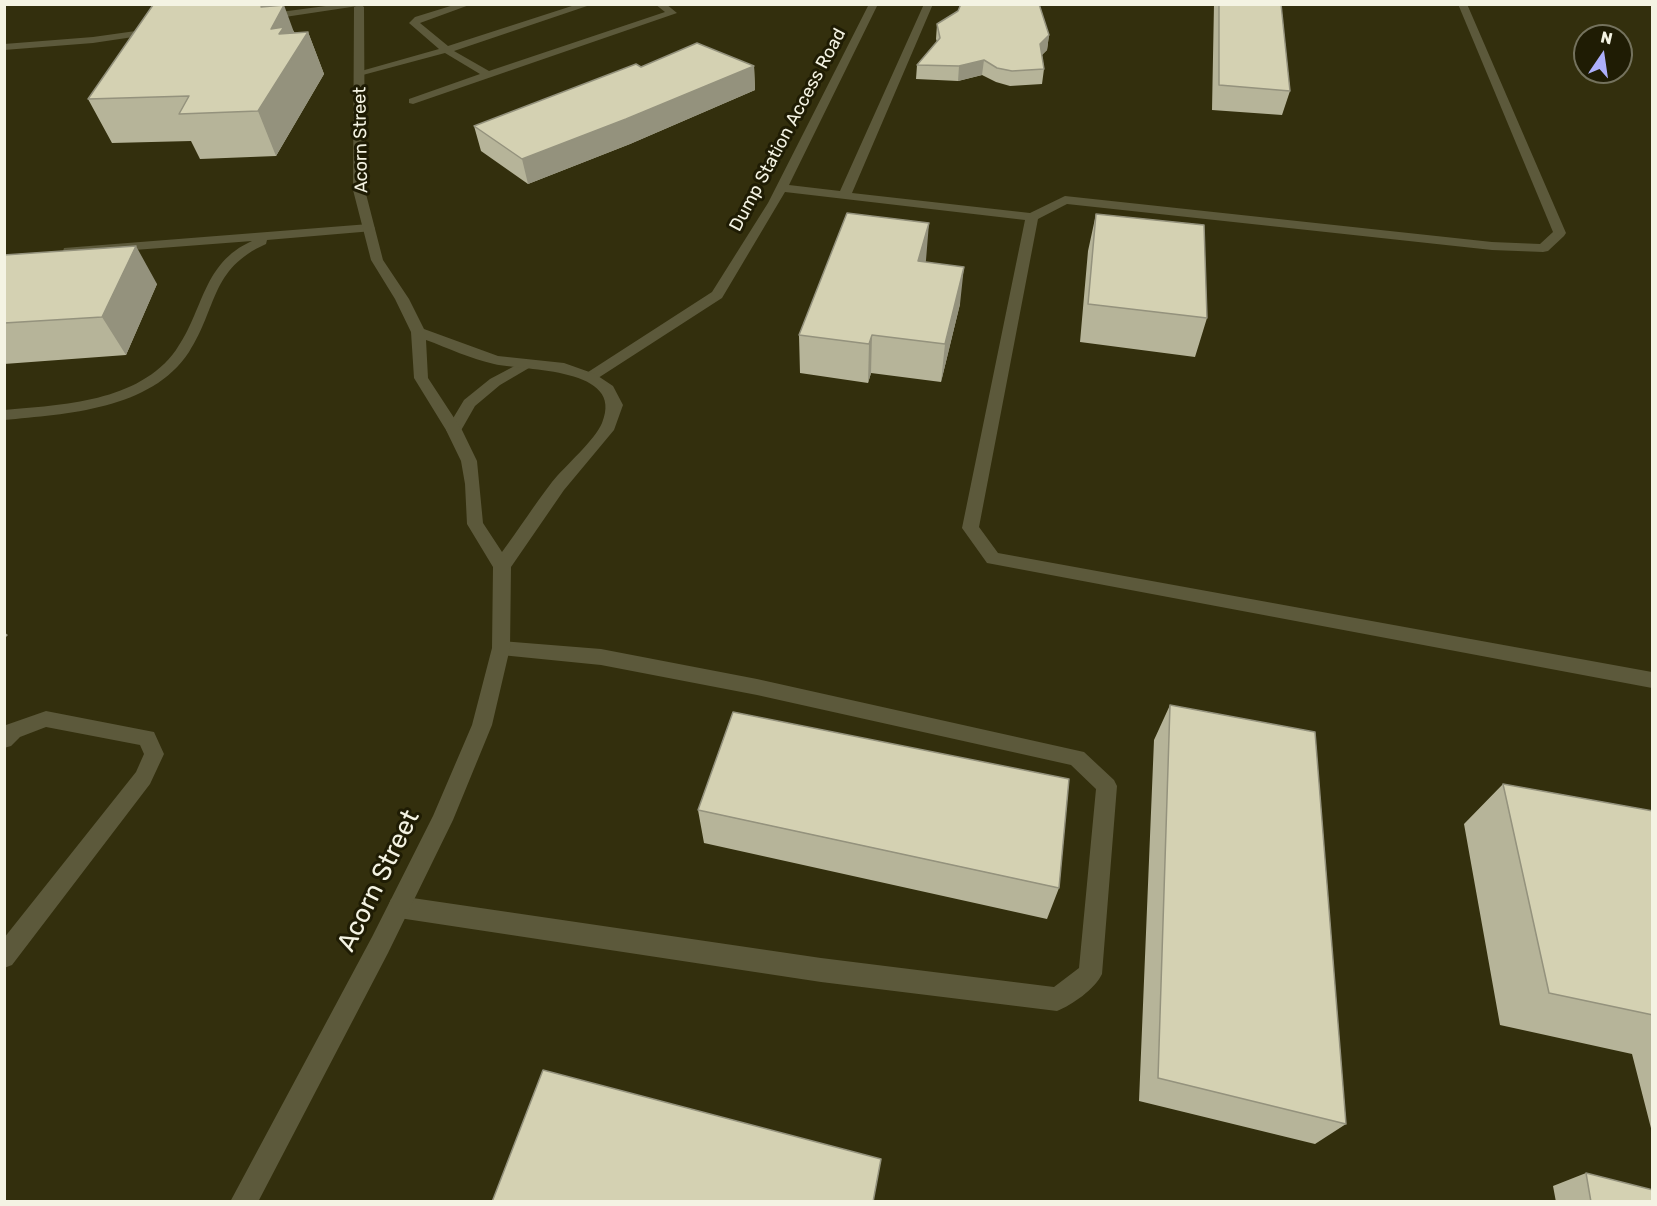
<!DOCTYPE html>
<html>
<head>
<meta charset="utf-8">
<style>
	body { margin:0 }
	#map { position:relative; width:1657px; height:1206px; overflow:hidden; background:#29260c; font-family:Rubik,sans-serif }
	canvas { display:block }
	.frame { position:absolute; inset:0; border:6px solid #f4f3e3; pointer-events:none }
	.north { position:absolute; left:1573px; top:24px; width:60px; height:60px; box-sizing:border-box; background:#1f1c04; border:2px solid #74725d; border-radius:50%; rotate:13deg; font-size:16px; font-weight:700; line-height:24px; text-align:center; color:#f4f3e3 }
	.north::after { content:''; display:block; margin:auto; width:21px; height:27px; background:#adaffb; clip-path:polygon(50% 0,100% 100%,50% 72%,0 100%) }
</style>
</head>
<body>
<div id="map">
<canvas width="1657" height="1206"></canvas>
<div class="frame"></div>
<div class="north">N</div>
</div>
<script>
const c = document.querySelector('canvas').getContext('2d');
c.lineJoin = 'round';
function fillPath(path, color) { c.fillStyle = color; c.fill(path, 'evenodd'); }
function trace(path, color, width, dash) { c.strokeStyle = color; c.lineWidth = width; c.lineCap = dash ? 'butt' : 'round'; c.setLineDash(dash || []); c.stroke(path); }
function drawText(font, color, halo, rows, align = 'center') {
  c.font = font + ' Rubik,sans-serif'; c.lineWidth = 6; c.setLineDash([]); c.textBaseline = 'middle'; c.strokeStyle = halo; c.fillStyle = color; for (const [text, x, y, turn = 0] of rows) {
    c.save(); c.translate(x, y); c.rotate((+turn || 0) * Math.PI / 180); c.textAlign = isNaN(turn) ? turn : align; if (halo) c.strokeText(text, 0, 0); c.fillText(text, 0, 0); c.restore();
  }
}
const built = new Path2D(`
	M5,5H1652V1201L5,1202ZM1585,36H1621V72H1585Z`);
const service = new Path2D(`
	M341,4H371L265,20L260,17L265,14Z
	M457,4H472L420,23L448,46L578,4H593L454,51L489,71L665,12L655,4H666L677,13L413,104L409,103V99L480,74L445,53L359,76L354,73L439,49L409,23L415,17Z
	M869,4H878L789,185L840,191L924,4H933L852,193L1030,213L1065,196L1492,242L1540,244L1553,232L1458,4H1467L1566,233L1564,236L1548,251L1543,252L1492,250L1067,204L1038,219L979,527L998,553L1652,672V688L987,563L962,528L1025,220L785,192L722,298L595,380H585L583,377L585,374L712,292L768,203Z
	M157,28L160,29V33L93,43L4,50V44L93,37Z
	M369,224L375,228L373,231L267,240L266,244C210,269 218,307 189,352C151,410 66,414 4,420V410C62,405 139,402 176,350C204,311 202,263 252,241L69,255L63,251L64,248Z
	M524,361L531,365L529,368L500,385L475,406L459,434H449L446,430L464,400L490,379Z
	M501,641L601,649L757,679L1084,752L1114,780L1117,786L1102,974C1095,989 1072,1005 1057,1011L821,982L399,918L391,915L388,907L391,899L399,896L821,958L1054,987L1079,968L1096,789L1071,765L757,695L601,665L501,655L494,653L492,648L494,643Z
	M46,711L154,732L164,754L150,784L12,965L4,968V938L136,772L144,754L140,745L46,727L20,737L11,746L4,748L6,725Z`);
const minor = new Path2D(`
	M360,4L364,7L365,190L383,260L409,299L424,329L498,356L564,363L595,374L613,386L623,405L614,430L564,490L511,567L510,648L492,725L453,820L388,953L258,1202H230L372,937L433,816L472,725L492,648L493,567L467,524L465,484L461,461L446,430L414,378L411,332L395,299L371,260L353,190L354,7ZM426,340C448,348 471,359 494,364C526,371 626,367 602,423C595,440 565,466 552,482C535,504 519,529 502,552L483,523L477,461L462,430L428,378Z`);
const wall = new Path2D(`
	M176,4H276L274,6L295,33L308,32L324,74L276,156L200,159L191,141L112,143L88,99Z
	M1214,4H1281L1290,91L1282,115L1212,110Z
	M958,11L1049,35L1047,50L1042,55L1044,69L1042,84L1010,86L996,82L982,75L958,81L916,79L917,65L937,42L936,39L937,24Z
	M754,66L755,90L630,144L528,184L481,151L474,126L641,67Z
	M1096,214L1207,318L1195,357L1080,342L1088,251Z
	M4,255L157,284L126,355L4,364Z
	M926,260L925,262L960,304L941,382L871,373L868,383L800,373L799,335Z
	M1170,705L1346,1124L1315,1144L1139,1101L1154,740Z
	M1503,784L1653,811V1136L1632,1054L1500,1025L1464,824Z
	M698,810L1059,888L1047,919L704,843Z
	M1586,1173L1653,1202H1556L1553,1186Z`);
const shadedWall = new Path2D(`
	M248,4H276L269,9L284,5L299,46L308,32L324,74L276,156L258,111Z
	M1049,35L1047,50L1037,59L1040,44Z
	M984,60L982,75L958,81L959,66Z
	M754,66L755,90L630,144L528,184L522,159Z
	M929,223L926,260L915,298L918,261Z
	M136,246L157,284L126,355L102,317Z
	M964,267L960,304L941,382L945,344Z
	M872,335L871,373L868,383L869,344Z
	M4,632L8,635L4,639Z`);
const building = new Path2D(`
	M176,4H263L261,7L284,5L271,29L284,27L279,34L308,32L258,111L179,114L189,96L88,99L153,5Z
	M961,4H1039L1049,35L1040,44L1044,69L1012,71L997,68L984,60L959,66L917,65L940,38L937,24L958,11Z
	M1219,4H1281L1290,91L1219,85Z
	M697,43L754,66L626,119L522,159L474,126L636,64L641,67Z
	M847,213L929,223L918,261L964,267L945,344L872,335L869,344L799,335Z
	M1096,214L1204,225L1207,318L1088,304Z
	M136,246L102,317L4,323V255Z
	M1170,705L1315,732L1346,1124L1158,1078Z
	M733,712L1069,779L1059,888L698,810Z
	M1503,784L1653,811V1015L1549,993Z
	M543,1070L881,1159L873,1202H492Z
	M1586,1173L1653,1190V1202H1591Z`);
const farStreetnames = [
	["Dump Station Access Road",788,130,-62],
	["Acorn Street",361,140,-91]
];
const nearStreetnames = [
	["Acorn Street",379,881,-64]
];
fillPath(built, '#332f0d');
fillPath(service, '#5c593b');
fillPath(minor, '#5c593b');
fillPath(wall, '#b6b499');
fillPath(shadedWall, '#94927d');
fillPath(building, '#d4d1b2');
trace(building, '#94927d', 1.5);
drawText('18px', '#f4f3e3', '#1f1c04', farStreetnames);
drawText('26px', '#f4f3e3', '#1f1c04', nearStreetnames);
</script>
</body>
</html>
